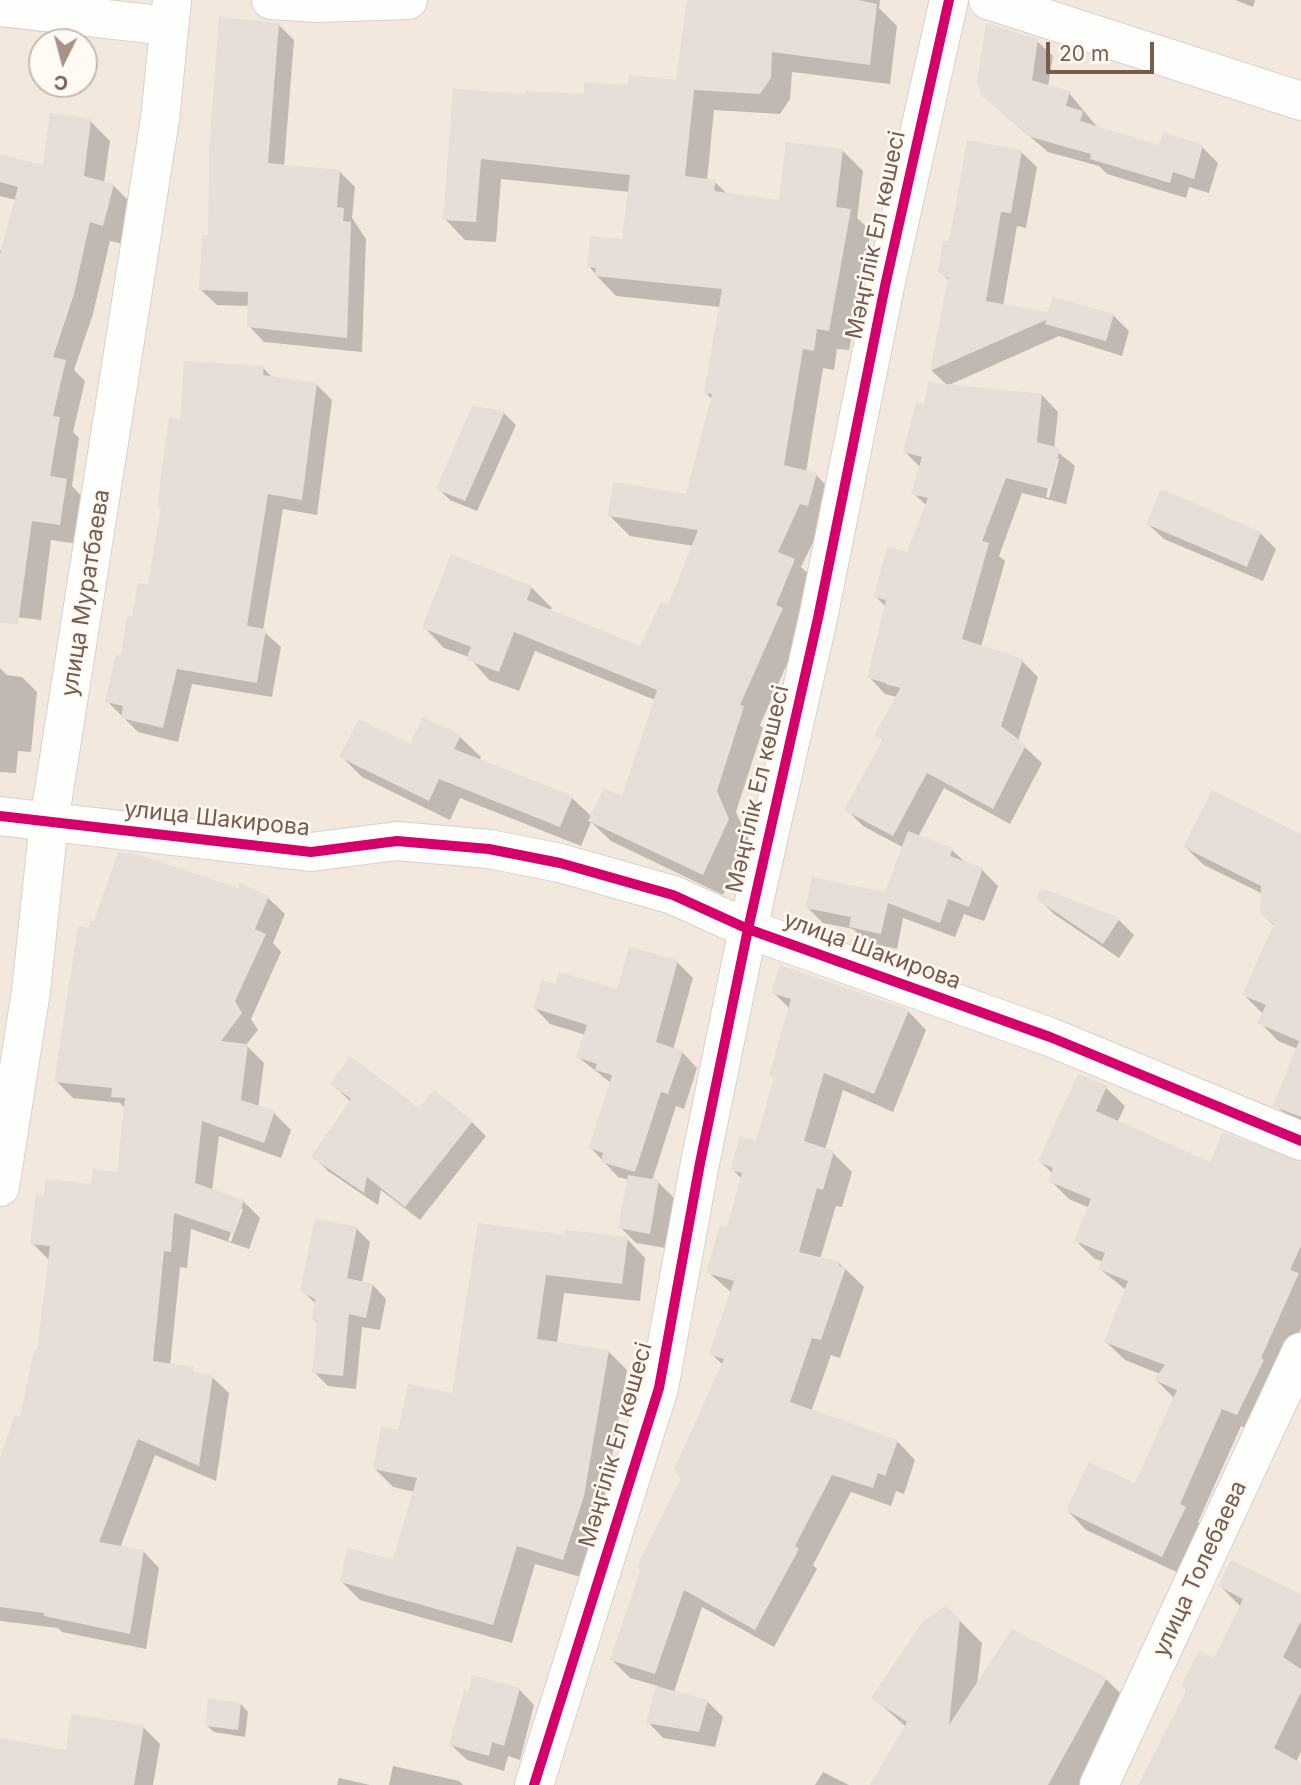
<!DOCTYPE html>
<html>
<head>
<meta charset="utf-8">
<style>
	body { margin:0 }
	#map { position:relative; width:1301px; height:1785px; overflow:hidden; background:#f9f5f0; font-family:Inter,sans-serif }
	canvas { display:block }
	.north { position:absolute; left:28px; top:28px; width:70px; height:70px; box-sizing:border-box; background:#fffaf3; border:2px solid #cabbb1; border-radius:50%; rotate:186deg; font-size:19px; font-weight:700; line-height:28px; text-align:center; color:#7a5c4d }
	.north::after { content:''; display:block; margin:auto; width:24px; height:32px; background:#a69286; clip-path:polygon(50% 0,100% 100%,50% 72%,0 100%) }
	.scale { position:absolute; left:1046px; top:42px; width:108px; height:32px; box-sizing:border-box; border:4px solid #7a5c4d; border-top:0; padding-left:9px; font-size:21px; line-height:24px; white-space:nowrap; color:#7a5c4d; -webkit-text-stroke:5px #fffaf3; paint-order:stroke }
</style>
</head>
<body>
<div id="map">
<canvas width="1301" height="1785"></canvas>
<div class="north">С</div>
<div class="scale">20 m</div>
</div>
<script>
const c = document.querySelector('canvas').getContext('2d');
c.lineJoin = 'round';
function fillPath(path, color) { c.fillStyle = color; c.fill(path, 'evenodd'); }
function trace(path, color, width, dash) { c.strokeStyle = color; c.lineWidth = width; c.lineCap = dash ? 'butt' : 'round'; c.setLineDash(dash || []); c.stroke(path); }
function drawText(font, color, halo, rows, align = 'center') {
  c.font = font + ' Inter,sans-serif'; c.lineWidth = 5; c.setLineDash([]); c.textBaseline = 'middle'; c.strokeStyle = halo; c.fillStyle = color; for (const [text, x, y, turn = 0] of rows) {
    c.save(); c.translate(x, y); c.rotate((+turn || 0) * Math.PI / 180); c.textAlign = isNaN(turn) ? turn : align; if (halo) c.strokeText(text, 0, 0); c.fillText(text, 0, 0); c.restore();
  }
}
const residential = new Path2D(`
	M0,0H1301V1785H0ZM42,42H84V84H42Z`);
const shadow = new Path2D(`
	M697,0H880L879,8L897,26L890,84L792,72L790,99L780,114L714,110L707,181L715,182L728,195L780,202L842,150L863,171L857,218L871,231L849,350L837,349L834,370L823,368L806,472L816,475L836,495L801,567L815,580L797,624L802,630L760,725L763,728L736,812L749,841L723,895L611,841L591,822L581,846L460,798L450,820L362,777L342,757L460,737L481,757L479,761L572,798L592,817L623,799L655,700L535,651L519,691L489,680L469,657L444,648L424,627L531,587L552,608L550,611L641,648L669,607L694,546L630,536L609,515L687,496L712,399L705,392L720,307L616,296L596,275L589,266L624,241L630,192L501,179L496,242L465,240L445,219L455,91L527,96L586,95L678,82Z
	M1235,0H1255L1253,7Z
	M278,24L294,40L284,166L339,171L355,187L352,218L366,239L362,352L264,342L249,326V306L217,305L201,290L209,237Z
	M1037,41L1053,56L1048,87L1069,93L1099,129L1160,147L1164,135L1202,147L1218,163L1209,193L1189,187L1186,198L1107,174L1099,166L1048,152L999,110Z
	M90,121L110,141L104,183L113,185L133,205L123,244L110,241L93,314L74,370L85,381L73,432L79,438L72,486L86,501L79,544L51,540L41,620L0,615V250L3,251L16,200L0,196V156L45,167Z
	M1021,152L1037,167L1026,228L1017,226L1003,306L1050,314L1113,315L1129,331L1122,356L1059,336L949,385L1042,395L1058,412L1054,449L1075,466L1066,504L1022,493L999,556L1005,561L981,647L1022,661L1038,677L1018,741L1042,763L1010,824L944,788L918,837L952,850L967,864L982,870L998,886L984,921L964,914L955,937L903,918L897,949L866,942L853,929L823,923L807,907L887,894L904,848L863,826L847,810L884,741L877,734L897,697L885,694L869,677L886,607L875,596L908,554L927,506L913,493L921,468L905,452L926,406L947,385L932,371L949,281L940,271L949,243ZM1055,459H1059L1049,498L1046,497ZM886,681L910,687L909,690L886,684Z
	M263,368L273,378L317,385L332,400L317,515L283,509L263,631L281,647L272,697L192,684L178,742L138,732L107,701L134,619L149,586L162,509L159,505L182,421Z
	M473,408L504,413L516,425L477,511L450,500L438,488Z
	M1148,524L1260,533L1276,549L1263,581L1164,539Z
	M0,668L7,675L22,677L37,692L31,752L18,751L16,773L0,772Z
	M1301,836V1127L1275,1105L1298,1049L1278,1041L1260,1022L1263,1014L1244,995L1275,926L1261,913L1263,894L1204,865L1185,847Z
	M268,898L285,914L273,943L281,952L251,1019L258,1030L246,1045L264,1063L258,1108L274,1113L291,1130L281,1158L219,1136L212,1191L243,1201L260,1218L249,1249L191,1229L187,1268L180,1267L170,1366L212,1377L229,1393L216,1481L155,1455L120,1548L143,1551L159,1568L146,1649L62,1632L58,1628L0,1621V1463L22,1419L39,1352L50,1261L32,1243L45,1197L93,1186L118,1174L126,1109L120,1103L73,1098L56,1081L91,930ZM239,1209H243L231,1242L228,1241Z
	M1038,898L1119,920L1134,935L1119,958L1054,914Z
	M630,949L677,962L693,978L673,1050L682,1052L697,1068L684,1109L676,1106L652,1181L658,1182L674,1198L665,1248L636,1243L620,1227L629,1180L618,1177L591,1148L611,1083L578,1057L586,1035L550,1024L535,1008L556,986L618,992Z
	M773,992L908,1011L926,1030L893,1112L843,1090L825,1150L833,1153L852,1172L842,1207L836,1206L820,1259L839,1263L864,1287L840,1358L831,1355L811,1412L897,1441L915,1460L904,1494L896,1491L891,1506L851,1492L813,1565L817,1569L774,1647L702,1607L674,1692L707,1701L723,1717L715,1747L663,1738L648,1722L658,1686L630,1678L612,1660L642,1570L639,1567L683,1479L723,1365L711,1353L732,1293L708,1272L728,1229L742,1179L732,1169L757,1143L776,1079L771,1075L790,1009Z
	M332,1084L420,1111L472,1122L486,1136L420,1220L381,1190L378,1205L328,1171L313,1156L351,1102Z
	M1106,1088L1125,1106L1117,1123L1211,1164H1301V1328L1256,1432L1241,1426L1198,1522L1204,1527L1181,1574L1086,1530L1068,1511L1136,1485L1175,1399L1156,1380L1160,1374L1125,1360L1106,1342L1126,1290L1100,1269L1103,1262L1095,1259L1076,1241L1090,1208L1069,1199L1050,1180L1053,1174L1040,1161Z
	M356,1228L370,1242L362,1283L373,1285L386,1299L380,1330L362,1327L356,1389L328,1386L314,1372L319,1324L314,1320L316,1304L302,1290Z
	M566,1237L627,1239L645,1258L640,1301L564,1293L557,1343L608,1351L627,1370L602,1515L581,1577L535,1564L512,1643L360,1600L342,1582L394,1561L415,1492L393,1487L374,1468L399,1432L454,1395Z
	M1220,1586L1301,1596V1752L1296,1762L1301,1765V1785H1140L1188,1691L1183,1686L1215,1660L1240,1606Z
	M959,1620L982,1643L977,1685L1106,1679L1128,1701L1082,1785H872L906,1727L874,1698Z
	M519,1689L534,1705L520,1760L508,1756L504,1771L467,1760L451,1745Z
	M241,1704L248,1712L245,1737L214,1732L206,1725Z
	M143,1727L160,1744L153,1785H0V1740L68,1752Z
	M393,1766L459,1781L463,1785H389Z
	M823,1772L849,1785H815Z
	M339,1778L370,1785H337Z`);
const building = new Path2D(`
	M687,0H858L877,4L870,65L772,52L771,78L760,94L694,90L685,176L716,180L714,191L779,200L786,142L843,149L836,207L851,209L829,331L817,329L814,351L803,349L784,465L817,473L808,506L800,504L778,552L795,559L776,605L783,608L740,705L744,706L717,791L729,819L703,875L588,821L604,788L622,796L657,690L514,632L499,672L466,660L471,647L422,628L451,554L532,586L527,600L640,646L661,602L668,605L698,530L608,516L613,482L686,494L712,394L704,393L722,289L594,276L596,268L587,267L590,236L622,239L630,175L481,159L476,222L443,220L453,89L526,94V91L584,94V82L628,85L629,75L676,80Z
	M219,17L279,23L268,163L340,170L337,207L344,208L343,221L351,222L347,338L247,327L248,292L199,290L202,235H208L209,149Z
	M986,23L1038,39L1032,80L1070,91L1066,106L1083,111L1080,121L1159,145L1163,132L1203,145L1194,179L1173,172L1170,183L1090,159L1091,154L1031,137L981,95L977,82Z
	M50,113L91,119L84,176L114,184L103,226L90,222L74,294L53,357L66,360L53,416L60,417L50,476L67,479L60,525L32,521L18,624L0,623V254L18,187L0,182V154L43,165Z
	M967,140L1022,150L1011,213L1001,212L986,301L1048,312L1053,297L1114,314L1106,341L1045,324L1046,320L930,371L948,278L938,272L943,241H948L953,221Z
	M184,361L264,366L263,375L317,383L302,500L268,494L247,626L266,629L257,683L177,669L163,728L121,718L123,706L105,702L116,655L121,656L127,616L132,617L138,583L148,584L161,507L157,506L169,418L180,419Z
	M928,382L1042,394L1037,442L1060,448L1050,489L1006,478L982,541L989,543L962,639L1023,659L1001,726L1026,745L993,809L927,773L893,836L844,810L883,739L874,735L901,687L867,678L886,600L873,597L888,546L907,552L928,498L911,494L922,457L903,452L916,402L924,404Z
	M472,406L505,411L465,501L436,489Z
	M1161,489L1261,532L1247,567L1146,524Z
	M423,717L461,735L454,749L573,796L560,827L439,779L429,801L339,757L359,719L410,744Z
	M1212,790L1301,834V1117L1273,1106L1299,1041L1257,1023L1266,1005L1242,995L1274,924L1260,913L1261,886L1183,847Z
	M908,831L953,848L950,856L983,868L969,907L948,899L940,923L888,903L881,934L849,927L851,917L805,908L812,877L885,892Z
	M118,852L135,854L238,888L240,883L269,896L255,929L266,934L235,1001L242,1013L221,1041L248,1044L241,1100L275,1111L264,1143L202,1121L195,1183L244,1200L233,1233L174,1213L171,1252L164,1251L153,1361L194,1367L193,1372L213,1375L199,1466L138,1439L99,1542L144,1550L130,1634L44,1616V1613L0,1607V1458L15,1415L20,1417L34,1350H37L50,1246L30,1244L36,1194L44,1195L46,1179L91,1184L93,1169L117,1172L125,1098L111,1097L112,1088L54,1082L78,926L89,928L90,921H94Z
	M1041,888L1120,918L1103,944L1036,899Z
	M629,947L678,960L656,1042L683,1051L668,1094L661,1092L635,1172L601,1162L603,1153L589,1148L612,1075L595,1070L597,1064L576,1057L587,1025L533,1008L542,980L555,984L559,972L617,989Z
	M780,965L909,1010L874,1094L824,1073L804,1141L834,1151L823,1190L817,1188L799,1252L840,1262L839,1266L846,1267L821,1340L812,1338L790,1402L898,1440L885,1476L878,1473L873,1488L832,1475L795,1546L799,1549L755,1630L684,1590L655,1674L610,1660L641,1569L637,1567L681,1479L674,1469L724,1359L709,1354L734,1281L706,1273L720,1225L727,1227L742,1173L730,1170L740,1136L756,1141L774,1077L769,1075L791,999L771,993Z
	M350,1056L419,1108L434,1090L473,1121L405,1207L367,1177L364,1193L311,1157L351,1099L330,1084Z
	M1078,1074L1107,1086L1096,1111L1210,1162L1223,1132L1301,1162V1246L1290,1270L1299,1273L1261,1358L1264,1360L1237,1415L1222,1409L1180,1504L1186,1507L1162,1557L1066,1511L1089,1462L1135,1483L1177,1390L1154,1380L1165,1365L1104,1342L1128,1281L1098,1269L1105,1253L1074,1241L1091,1199L1048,1181L1053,1168L1038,1161Z
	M628,1175L659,1180L650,1234L618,1228Z
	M315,1218L357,1227L347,1278L373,1284L366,1318L349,1314L343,1376L312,1373L317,1321L312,1320L315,1299L300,1291Z
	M478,1223L565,1235V1230L628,1237L622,1284L546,1275L537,1339L609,1350L584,1496L563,1560L517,1546L493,1625L340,1582L347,1548L393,1559L417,1478L373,1469L381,1426L398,1430L408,1384L452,1393Z
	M1231,1560L1301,1594V1621L1283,1657L1301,1669V1692L1274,1748L1301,1763V1785H1138L1187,1689L1181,1687L1199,1651L1214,1658L1243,1599L1218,1586Z
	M946,1606L960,1619L949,1725L1012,1629L1107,1678L1048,1785H870L907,1722L871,1698L924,1620Z
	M472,1675L520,1688L504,1746L492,1742L489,1756L449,1745L464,1691L468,1692Z
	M656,1686L708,1700L699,1732L646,1723Z
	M208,1698L241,1703L238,1730L205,1726Z
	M71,1714L144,1725L134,1785H0V1738L66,1750Z`);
const street = new Path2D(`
	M271,0L318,3L408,0
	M988,0L1301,101
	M0,7L168,26
	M0,816L311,852L397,841L489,849L560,863L673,895L748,929L1050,1037L1301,1141
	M0,1187L31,991L49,822L160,119L172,0
	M534,1785L659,1388L700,1163L748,929L818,618L885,286L949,0
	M1099,1785L1301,1352`);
const cycleway = new Path2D(`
	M0,816L311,852L397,841L489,849L560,863L673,895L748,929L1050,1037L1301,1141
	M534,1785L659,1388L700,1163L748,929L818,618L885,286L949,0`);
const streetNames = [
	["Мәңгілік Ел көшесі",876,235,-78],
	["улица Муратбаева",86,593,-81],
	["Мәңгілік Ел көшесі",758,789,-77],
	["улица Шакирова",217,819,6],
	["улица Шакирова",872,951,20],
	["Мәңгілік Ел көшесі",616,1445,-74],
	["улица Толебаева",1200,1569,-65]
];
fillPath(residential, '#f2e8de');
fillPath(shadow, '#0003');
fillPath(building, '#e6ded7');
trace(street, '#d7d1cb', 40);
trace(street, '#fefefd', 38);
trace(cycleway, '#d6006c', 10);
drawText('23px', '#7a5c4d', '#fffaf3', streetNames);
</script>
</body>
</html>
